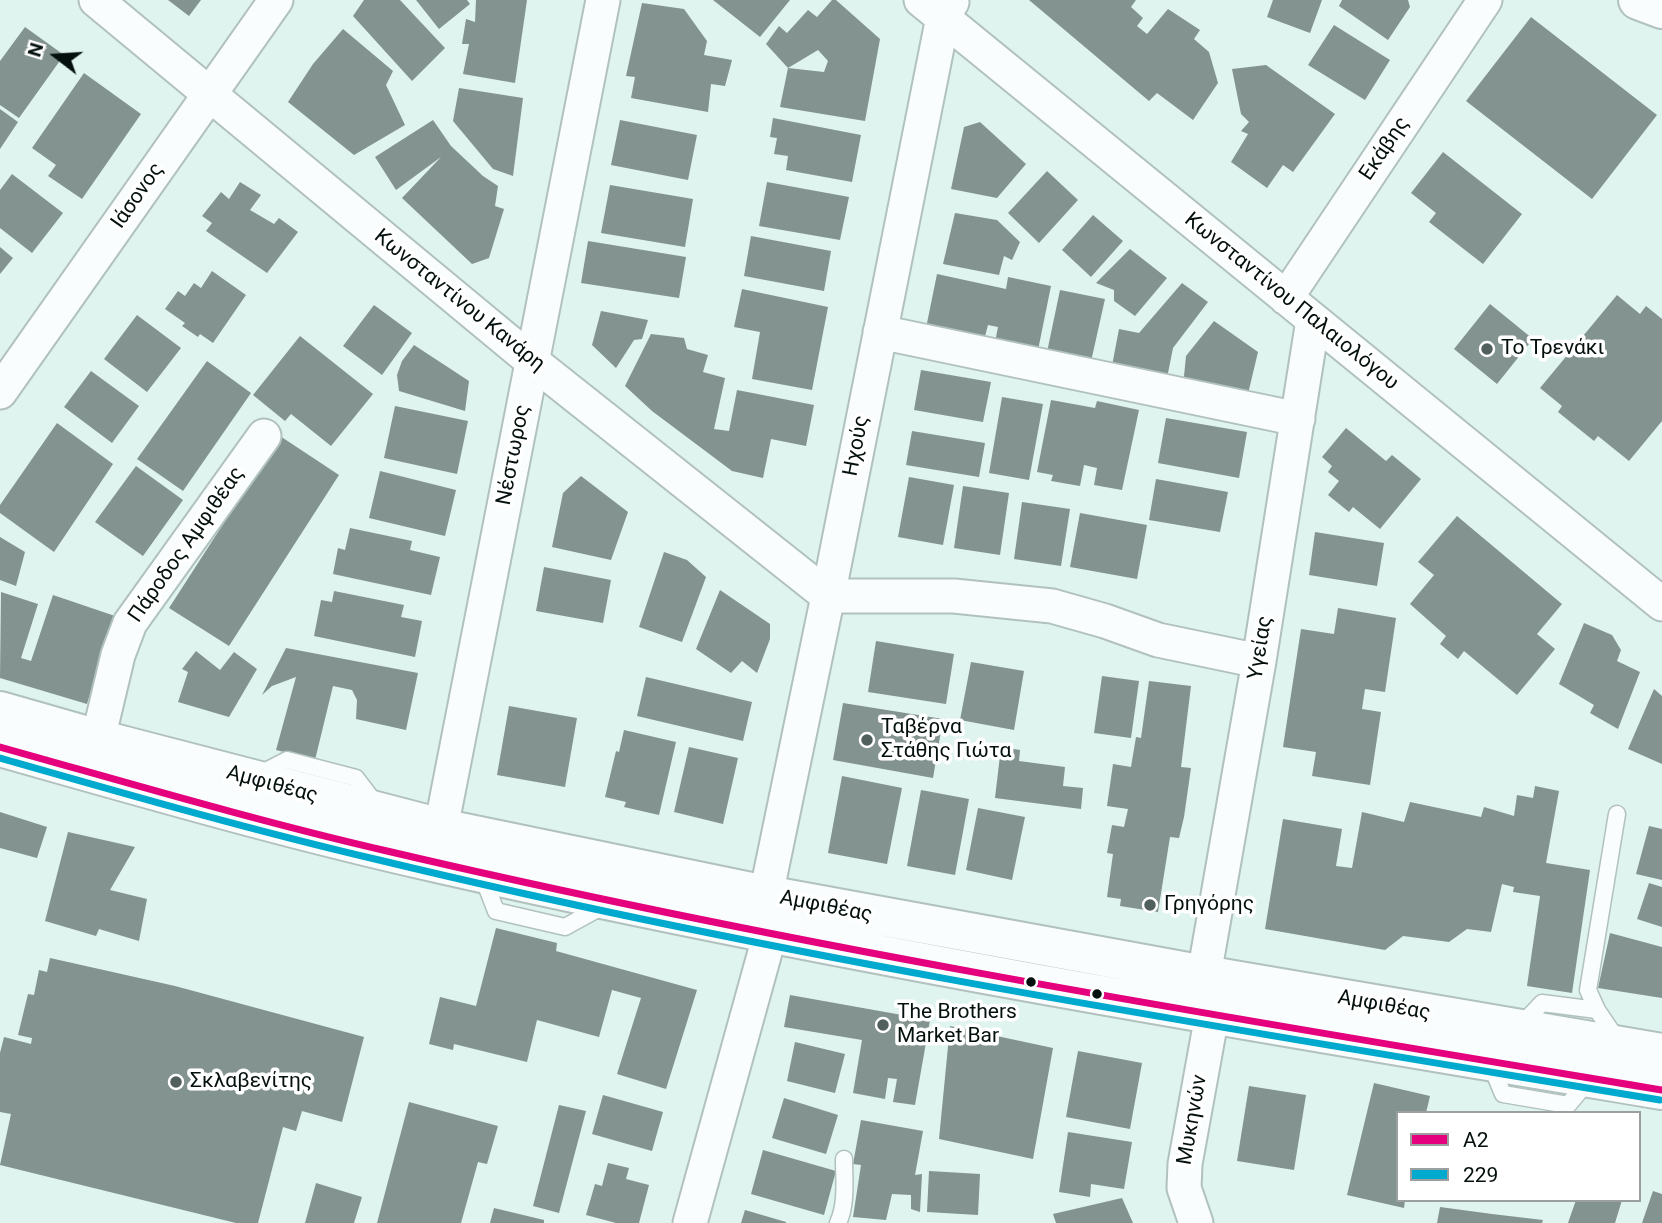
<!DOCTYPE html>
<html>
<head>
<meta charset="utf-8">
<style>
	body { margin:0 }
	#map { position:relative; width:1662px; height:1223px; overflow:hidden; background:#dff3ef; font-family:Roboto,sans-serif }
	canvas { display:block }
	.legend { position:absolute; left:1396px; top:1111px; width:245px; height:91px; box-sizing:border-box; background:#fff; border:2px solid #9b9f9f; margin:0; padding:9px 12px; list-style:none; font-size:21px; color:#04100e }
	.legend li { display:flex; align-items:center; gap:14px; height:35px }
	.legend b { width:35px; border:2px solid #9b9f9f }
	.north { position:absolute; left:21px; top:21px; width:70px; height:70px; -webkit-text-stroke:5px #fff; paint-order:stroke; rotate:287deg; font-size:19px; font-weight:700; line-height:28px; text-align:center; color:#04100e }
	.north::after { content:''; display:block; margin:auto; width:24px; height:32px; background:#04100e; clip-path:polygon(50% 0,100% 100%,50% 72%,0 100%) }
</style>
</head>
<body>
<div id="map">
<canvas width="1662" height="1223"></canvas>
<ul class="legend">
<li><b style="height:9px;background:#e5007d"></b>Α2</li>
<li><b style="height:9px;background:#00a9ce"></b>229</li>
</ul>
<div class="north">N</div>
</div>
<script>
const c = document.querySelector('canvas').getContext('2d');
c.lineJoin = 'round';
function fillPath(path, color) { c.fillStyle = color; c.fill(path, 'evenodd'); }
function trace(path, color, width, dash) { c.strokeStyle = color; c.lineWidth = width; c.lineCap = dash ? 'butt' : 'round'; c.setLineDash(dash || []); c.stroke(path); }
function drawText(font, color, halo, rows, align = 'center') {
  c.font = font + ' Roboto,sans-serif'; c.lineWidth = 7; c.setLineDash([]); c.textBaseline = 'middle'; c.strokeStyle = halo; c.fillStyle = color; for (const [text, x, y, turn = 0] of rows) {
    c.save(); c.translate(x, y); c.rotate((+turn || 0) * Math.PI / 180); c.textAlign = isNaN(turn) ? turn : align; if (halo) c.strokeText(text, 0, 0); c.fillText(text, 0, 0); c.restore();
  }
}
const building = new Path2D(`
	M168,0H201L189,16Z
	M364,0H400L445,48L412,81L353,16Z
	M416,0H467L470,4L439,29Z
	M476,0H527L515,83L463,74L469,44H462L466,19L475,22Z
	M713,0H790L760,37Z
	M832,0H836L880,39L865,121L780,107L788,68L766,44L779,26L787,33L808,10L817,17ZM818,50L828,61L824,72L788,68Z
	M1029,0H1136L1131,7L1143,18L1137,26L1147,34L1168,9L1200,30L1194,39L1209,52L1218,83L1193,120L1157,93L1149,101Z
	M1273,0H1322L1310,33L1267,17Z
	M1342,0H1408L1410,7L1388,40L1339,6Z
	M642,3L684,9L707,41L704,55L732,60L725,86L711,84L708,112L631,98L635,77L626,76Z
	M1531,17L1657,115L1592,199L1466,101Z
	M1334,25L1390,60L1365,100L1308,65Z
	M25,27L64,55L19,118L0,105V61Z
	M343,29L393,71L386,85L405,125L354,155L288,102L313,64Z
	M1266,65L1335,114L1293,172L1283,165L1267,188L1231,162L1248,134L1241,131L1249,122L1241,114L1232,69Z
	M84,73L141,114L82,199L48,176L56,165L32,148Z
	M459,88L523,98L513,176L493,169L453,121Z
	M0,109L18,122L0,149Z
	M773,118L861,135L852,182L786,170L788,156L774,154L777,138L770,137Z
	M433,120L451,146L483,176L498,186L495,206L504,209L489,258L472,264L402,198L441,157L396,190L375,157Z
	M620,120L697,135L688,180L611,165Z
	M980,122L1026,164L997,198L951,189L964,127Z
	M1443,152L1522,214L1483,264L1429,222L1436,213L1411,193Z
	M1047,171L1078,200L1039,243L1008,213Z
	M12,174L63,213L32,253L0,228V190Z
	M240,182L261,195L250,210L274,224L279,218L298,232L267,273L206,231L212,223L202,216L221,192L229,199Z
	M767,182L849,197L840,240L759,226Z
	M610,185L693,199L685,247L601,233Z
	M955,213L997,220L1020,242L1012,260L1004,256L999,275L943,264Z
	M1093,215L1123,241L1091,277L1062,250Z
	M751,236L831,251L824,291L744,276Z
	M588,241L686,257L679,298L581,283Z
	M0,247L13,258L0,274Z
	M1130,249L1167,278L1135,316L1114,301V290L1096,283Z
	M212,271L246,295L213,343L200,334L198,337L182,326L185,323L165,309L178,291L185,296L194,283L201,288Z
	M937,274L1006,289L1008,277L1051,286L1037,355L994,347L998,327L988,325L984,340L926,328Z
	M1182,283L1208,302L1173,348L1166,383L1111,371L1119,329L1139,333Z
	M742,289L828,307L812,390L752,379L760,332L734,327Z
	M1060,290L1105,299L1090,366L1046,357Z
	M1617,295L1640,314L1646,306L1662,319V421L1629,461L1598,436L1594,441L1558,412L1562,406L1540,388Z
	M1490,304L1533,339L1497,384L1454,349Z
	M374,305L412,333L382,375L343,346Z
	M601,311L648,320L642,339L634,340L616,368L592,345Z
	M137,315L181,348L147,392L104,359Z
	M1214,321L1258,352L1247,398L1183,386L1186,356Z
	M651,334L684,338L687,349L708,355L703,372L725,378L714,429L729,431L737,390L814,405L806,446L771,439L763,478L732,471L652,411L625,386Z
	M300,336L373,394L331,446L291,414L285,421L253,395Z
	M414,345L469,381L465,411L399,391L397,375L402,361Z
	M207,361L251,393L183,491L137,459Z
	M921,370L991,382L983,422L914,410Z
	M91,371L139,406L112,443L64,407Z
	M1002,397L1043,404L1029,480L989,473Z
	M1051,400L1095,408L1097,401L1139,410L1122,490L1094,485L1097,468L1084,465L1080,486L1051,481L1053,475L1037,472Z
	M395,406L468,421L457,474L384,458Z
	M1166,418L1247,432L1239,478L1158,463Z
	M57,423L113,464L54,552L0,513V505Z
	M1346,428L1386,461L1392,455L1421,479L1380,529L1353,507L1349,512L1328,495L1339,481L1328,472L1332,466L1322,457Z
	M912,431L985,443L979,477L906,465Z
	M280,436L339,475L229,646L169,608Z
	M136,466L183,500L143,556L95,522Z
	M380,471L456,490L445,536L369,518Z
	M581,476L628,512L611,560L552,547L563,493Z
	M909,477L954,485L943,545L898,537Z
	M1156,479L1228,492L1220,532L1149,520Z
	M963,486L1009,493L1000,555L954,548Z
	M1022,502L1070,509L1061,566L1014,559Z
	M1080,513L1147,525L1137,579L1070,567Z
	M1457,516L1562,604L1537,634L1555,649L1517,695L1464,651L1458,659L1440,644L1446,636L1410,604L1434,575L1418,562Z
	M350,528L412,541L410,550L440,557L431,595L333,574L338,548L345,550Z
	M1315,532L1384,543L1377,586L1309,575Z
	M0,537L25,552L16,586L0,580Z
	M664,552L687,560L706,577L682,642L639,627Z
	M544,567L611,580L603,623L536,611Z
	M720,590L770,624V639L757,673L742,661L731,673L696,649Z
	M334,591L404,605L401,617L422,621L415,657L314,636L321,600L332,602Z
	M1,592L38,604L21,658L31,661L53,595L115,616L87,704L0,678Z
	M1338,608L1396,618L1385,692L1365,689L1362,709L1381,712L1370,785L1312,776L1316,752L1283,747L1301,629L1334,634Z
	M1584,623L1612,635L1621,650L1617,661L1640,672L1618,729L1590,713L1594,705L1559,684Z
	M876,641L954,654L946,704L868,692Z
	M286,648L418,673L406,730L356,719L357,700L352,690L333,686L315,760L276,750L296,677L272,686L262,695Z
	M196,651L220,670L234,652L257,669L229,717L178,702L188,672L182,669Z
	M971,662L1024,671L1014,730L960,720Z
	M1102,676L1139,681L1131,738L1094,733Z
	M646,677L752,702L743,741L637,716Z
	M1149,681L1191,686L1181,767L1191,768L1184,817L1179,838L1170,837L1158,912L1120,906L1121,899L1107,897L1113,854L1107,853L1112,825L1124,827L1128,809L1107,806L1113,764L1131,767L1136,737L1141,738Z
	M1654,689L1662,696V764L1628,749Z
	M843,703L943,719L933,778L833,760Z
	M509,706L577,718L565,787L497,775Z
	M624,730L676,742L659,815L624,807L626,802L605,797L616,751L619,752Z
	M689,747L738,758L723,824L674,812Z
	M1001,747L1020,750L1019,761L1065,767L1063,786L1083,788L1081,809L995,798Z
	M842,776L902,788L887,864L828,853Z
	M1535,786L1559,791L1546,863L1590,870L1572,993L1527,986L1540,896L1513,892L1514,887L1502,884L1491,932L1467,929L1449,942L1403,936L1385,950L1265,929L1283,819L1342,829L1336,866L1352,868L1362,812L1404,822L1410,802L1481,817L1484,807L1514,816L1517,795L1533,798Z
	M921,790L969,799L955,875L907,866Z
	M978,808L1025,817L1012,880L966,870Z
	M0,812L47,827L37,858L0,848Z
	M1649,826L1662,829V880L1636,874Z
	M68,832L135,847L110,890L147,899L139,941L99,929L96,936L45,921Z
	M1649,883L1662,887V927L1637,919Z
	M496,928L557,943L556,951L697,990L666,1089L617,1074L641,998L612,990L599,1037L537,1020L527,1062L454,1044L453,1050L429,1044L440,997L476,1006Z
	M1610,933L1662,947V998L1598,988Z
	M50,958L175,986L364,1037L342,1122L302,1111L296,1131L283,1127L258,1223H236L0,1165L11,1114L0,1112V1053L4,1037L31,1044L32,1038L18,1035L28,994L34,995L39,970L47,972Z
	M790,995L930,1020L915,1105L893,1102L897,1079L888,1078L885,1099L853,1093L862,1040L784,1027Z
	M950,1026L1053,1048L1033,1159L939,1139Z
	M795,1042L845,1054L835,1093L787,1081Z
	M1078,1051L1142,1063L1130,1129L1066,1117Z
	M1374,1083L1430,1096L1426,1113H1398V1200H1405L1404,1208L1347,1195Z
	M1249,1086L1306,1095L1294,1170L1237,1161Z
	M603,1095L663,1112L652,1151L592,1134Z
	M784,1098L838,1115L826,1154L772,1138Z
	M409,1102L498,1126L487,1164L478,1162L461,1223H377Z
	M559,1105L586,1111L559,1213L533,1206Z
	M861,1120L923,1131L915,1175L922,1174L920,1212L911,1209V1195L892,1194L886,1220L853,1217L861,1165L853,1164Z
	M1068,1132L1132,1142L1124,1189L1091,1184L1090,1197L1059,1192Z
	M763,1150L836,1171L824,1215L751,1194Z
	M608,1163L629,1168L626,1179L649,1185L639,1223H616L586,1215L595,1184L602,1186Z
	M929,1171L980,1174L978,1215L927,1212Z
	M316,1183L362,1197L354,1223H305Z
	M1653,1191L1662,1194V1223H1642Z
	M1122,1198L1133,1223H1056L1053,1214Z
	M1576,1200H1622L1615,1223H1568Z
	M1440,1207L1492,1214L1543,1220L1542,1223H1437Z
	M494,1208L544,1220V1223H490Z
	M745,1210L786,1222V1223H741Z`);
const lane = new Path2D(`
	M258,775L287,760L356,778L375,803
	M482,875L496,911L565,927L605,905
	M1597,1010L1588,990L1617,814
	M1520,1026L1542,1003L1597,1010L1618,1041
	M1490,1063L1503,1094L1568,1105L1589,1080
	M838,1223C847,1204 844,1179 844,1159`);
const street = new Path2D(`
	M96,0L533,362L828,596H954L1052,606L1105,621L1158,640L1259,661
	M921,0L1662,604
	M1286,298L1485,0
	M880,332L1298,419
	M0,392L276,0
	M98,739L118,655L130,623L264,436
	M441,828L603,0
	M766,895L828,596L943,17L952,2
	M1204,975L1259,661L1313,320
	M690,1223L770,934
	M1196,1223L1184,1188L1185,1164L1212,1015`);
const secondary = new Path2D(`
	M1638,0L1662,9
	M0,711L98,739L441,828L766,895L1204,975L1662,1053
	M0,747C145,788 290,830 437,863C842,955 1252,1022 1662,1090`);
const bus1 = new Path2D(`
	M0,747C129,783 257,821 387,851C808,950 1236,1019 1662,1090`);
const bus2 = new Path2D(`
	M0,758C126,794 251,830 379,860C801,962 1232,1029 1660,1100`);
const markers = [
	[1487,349,7,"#515f5d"],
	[867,740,7,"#515f5d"],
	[1150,905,7,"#515f5d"],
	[1031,982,6,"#04100e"],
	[1097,994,6,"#04100e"],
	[883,1025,7,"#515f5d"],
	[176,1082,7,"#515f5d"]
];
const streetNames = [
	["Εκάβης",1385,149,-56],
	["Ιάσονος",138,196,-55],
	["Κωνσταντίνου Κανάρη",459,301,39],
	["Κωνσταντίνου Παλαιολόγου",1291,302,39],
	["Ηχούς",857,446,-79],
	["Νέστωρος",514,455,-79],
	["Πάροδος Αμφιθέας",187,545,-55],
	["Υγείας",1261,648,-81],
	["Αμφιθέας",272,785,15],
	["Αμφιθέας",826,907,11],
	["Αμφιθέας",1384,1006,10],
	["Μυκηνών",1193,1120,-80]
];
const poiNames = [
	["Το Τρενάκι",1501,349],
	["Ταβέρνα",881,728],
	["Στάθης Γιώτα",881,752],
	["Γρηγόρης",1164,905],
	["The Brothers",897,1013],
	["Market Bar",897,1037],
	["Σκλαβενίτης",190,1082]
];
fillPath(building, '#839390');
trace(lane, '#b1c1be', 19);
trace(street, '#b1c1be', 37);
trace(secondary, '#b1c1be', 42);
trace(lane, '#fafdfd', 16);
trace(street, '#fafdfd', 33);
trace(secondary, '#fafdfd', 38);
trace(bus1, '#e5007d', 7);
trace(bus2, '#00a9ce', 7);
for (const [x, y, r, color] of markers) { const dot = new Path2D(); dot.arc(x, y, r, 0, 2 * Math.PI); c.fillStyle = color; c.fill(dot); trace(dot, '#fff', 2.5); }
drawText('21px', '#04100e', '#fff', streetNames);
drawText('21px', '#04100e', '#fff', poiNames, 'left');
</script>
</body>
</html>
